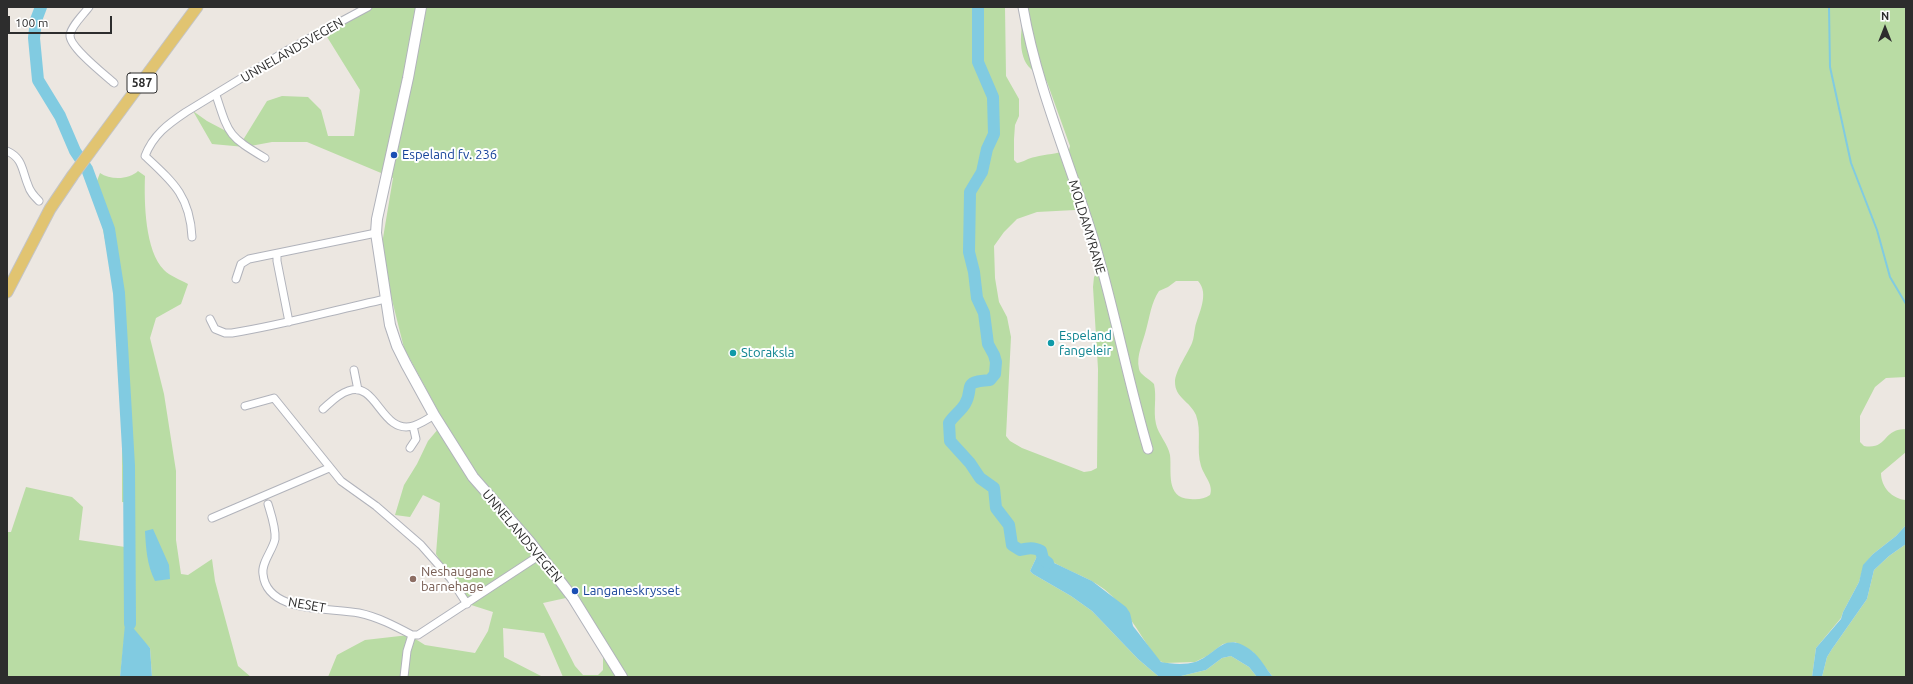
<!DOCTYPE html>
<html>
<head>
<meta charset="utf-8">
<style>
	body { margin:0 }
	#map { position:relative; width:1913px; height:684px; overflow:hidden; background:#ece7e1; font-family:Ubuntu,sans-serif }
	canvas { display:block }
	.frame { position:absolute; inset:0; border:8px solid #2d2d2d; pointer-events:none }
	.north { position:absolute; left:1865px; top:8px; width:40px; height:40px; -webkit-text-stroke:3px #fff; paint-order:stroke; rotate:0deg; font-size:11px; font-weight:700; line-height:16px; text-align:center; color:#2d2d2d }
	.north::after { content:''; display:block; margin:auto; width:14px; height:18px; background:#2d2d2d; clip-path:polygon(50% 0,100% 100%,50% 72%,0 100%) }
	.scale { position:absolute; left:8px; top:16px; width:104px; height:18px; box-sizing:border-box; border:2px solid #2d2d2d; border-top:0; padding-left:5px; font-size:12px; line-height:14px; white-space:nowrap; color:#2d2d2d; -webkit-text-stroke:3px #fff; paint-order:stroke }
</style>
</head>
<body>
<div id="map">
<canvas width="1913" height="684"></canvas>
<div class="frame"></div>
<div class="north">N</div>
<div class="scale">100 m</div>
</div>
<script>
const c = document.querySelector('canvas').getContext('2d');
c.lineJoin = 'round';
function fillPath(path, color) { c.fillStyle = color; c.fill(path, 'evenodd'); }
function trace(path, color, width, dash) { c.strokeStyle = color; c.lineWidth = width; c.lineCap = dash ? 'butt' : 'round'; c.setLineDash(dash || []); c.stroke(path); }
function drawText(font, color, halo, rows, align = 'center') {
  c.font = font + ' Ubuntu,sans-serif'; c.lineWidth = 4; c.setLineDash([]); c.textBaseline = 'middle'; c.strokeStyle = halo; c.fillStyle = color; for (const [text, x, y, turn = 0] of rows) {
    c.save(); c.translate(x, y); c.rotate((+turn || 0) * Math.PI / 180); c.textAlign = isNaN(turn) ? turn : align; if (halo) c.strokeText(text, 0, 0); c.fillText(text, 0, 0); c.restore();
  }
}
const green = new Path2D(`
	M361,7H1005L1006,76L1019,99V116L1015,125L1014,139V160L1017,163C1024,162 1028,158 1035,157C1046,154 1057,154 1069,150L1070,146L1047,82C1043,75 1037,75 1031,69C1016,56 1021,24 1026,7H1906V377L1886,378L1875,387L1860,416V442L1864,446C1888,450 1882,429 1906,429V452L1881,473C1881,487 1892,499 1906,500V525L1896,536L1873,554L1864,565L1859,582L1843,612L1841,618L1816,648L1812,677H1273L1253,652L1235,642L1223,644L1207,656L1195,662L1164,663L1158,660C1142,639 1125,605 1104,589C1086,575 1063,570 1045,557L1044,552H1039L1030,571L1033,574L1071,596L1092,611L1138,659L1158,676H1181L1206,670L1222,658L1231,656L1249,667L1257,677H563L544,633L503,628L504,657L543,677H328L337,655L365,640L409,635L425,645L475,653L488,631L493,612L465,603L436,554L440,503L423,495L410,517L395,515L404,485L417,464L428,441L444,422L404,348L390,292L382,244L393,178L307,142H272L245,147L212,144L193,111L207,121L243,140L267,101L282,96L308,97L321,110L328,136H354L360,90L324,32L314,30ZM1075,210L1082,211L1100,269L1094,277L1093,287L1098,369L1097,468L1091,471L1084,472L1022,448L1010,441L1006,436L1011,337L1007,317L999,302L995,278L994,246L1004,232L1017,219L1037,212ZM1176,281H1198C1210,294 1198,314 1195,328C1194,333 1194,338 1192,343C1188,353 1175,371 1175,382C1175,398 1190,401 1196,415C1202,431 1196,450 1201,466C1204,476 1214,485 1210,495C1204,499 1198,500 1190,499C1165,498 1172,471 1170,455C1168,444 1158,434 1156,424C1153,411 1157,397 1154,384C1150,379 1140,375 1139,369C1136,355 1143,343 1146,330C1150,316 1151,303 1159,291L1168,287ZM575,596L606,656L603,657V670L598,675H583L575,666L543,603Z
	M138,171L145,176C144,202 145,251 164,270C170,276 181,280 188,284L181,304L156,318L150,338L164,394L176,471V540L181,574L188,575L212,559L215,581L238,666L251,677H152L150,648L126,624L120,677H7V532H11L26,487L72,497L83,507L79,540L125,547L126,622L128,615L134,542L132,503L122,502V411L118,374L117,304L95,186L100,173C110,180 129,180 138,171Z
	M1906,544V677H1822L1827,657L1832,649L1867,599L1874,570L1889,556Z`);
const water = new Path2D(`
	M1906,525V544L1889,556L1874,570L1867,599L1832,649L1827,657L1822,677H1812L1816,648L1841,619L1843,612L1859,582L1863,565L1873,554L1896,536Z
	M153,529L169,565L170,579L155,581C147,565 146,549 145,531Z
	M1042,550L1045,557L1050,561L1092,581L1126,607L1130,613L1133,626L1161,662C1170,664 1186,665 1195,662C1218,654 1224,629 1252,651C1260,657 1266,669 1273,677H1257L1249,667L1231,656L1222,658L1206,670L1181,676H1158L1138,659L1092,611L1071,596L1033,574L1030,571L1039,552Z
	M125,624H130L150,648L152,677H120Z`);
const stream = new Path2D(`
	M1829,7L1830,67L1851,163L1877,230L1890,277L1906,304`);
const river = new Path2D(`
	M41,7L36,20L34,38L38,80L60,116L75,151L87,169L109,229L119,293L129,466L130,624
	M978,7V62L993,97L994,134L987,149L982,172L970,192L969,252L974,272L977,298L984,313L988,344L994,355L996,362L995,374L990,380C960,382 975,387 965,404C961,411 953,416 949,423L950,441L970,463L980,478L994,488L996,508L1009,525L1012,545L1020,550C1028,548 1034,547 1041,551L1043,559L1048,563`);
const minor = new Path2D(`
	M89,7C84,14 71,26 70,35C69,47 105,75 114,83
	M216,95C229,135 228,136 265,158
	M7,151C23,158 22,171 28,185C30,192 34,196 39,201
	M192,237C190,196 173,182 145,156C153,135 168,124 186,112L286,51L368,7
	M277,254V261L289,322
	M236,279L241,264L249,259L376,233
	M210,319L215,329L225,333H232C284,325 334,310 386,299
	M354,370L358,390
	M245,406L274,398L341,481L376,506L421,545L451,579L467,604
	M323,409C330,403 338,394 348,391C377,380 381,435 413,426C420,424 428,419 434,415
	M410,448L416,439L413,426
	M268,504C271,514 276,528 275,539C273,550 261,563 263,574C267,614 329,607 359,613C378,617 395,626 412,635H418L540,555
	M212,518L329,468
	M404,677L407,651L412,635`);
const tertiary = new Path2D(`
	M1023,7C1037,88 1071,165 1095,244C1115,312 1128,381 1148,449`);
const secondary = new Path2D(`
	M421,7L408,78L377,219L376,233L390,325L397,346L406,364L434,415L473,477L530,542L573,598L622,677`);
const primary = new Path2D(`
	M7,292L50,209L73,175L197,7`);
const markers = [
	[394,155,4,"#1a4fb4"],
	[1051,343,4,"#0f9aa8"],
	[733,353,4,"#0f9aa8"],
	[413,579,4,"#8d6e63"],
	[575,591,4,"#1a4fb4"]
];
const shields = [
	[142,83,30]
];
const shieldNames = [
	["587",142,83]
];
const streetNames = [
	["UNNELANDSVEGEN",292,50,-30],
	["MOLDAMYRANE",1087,227,73],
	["UNNELANDSVEGEN",522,536,50],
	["NESET",307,605,10]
];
const transitNames = [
	["Espeland fv. 236",402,155],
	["Langaneskrysset",583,591]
];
const cultureNames = [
	["Espeland",1059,336],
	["fangeleir",1059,351],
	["Storaksla",741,353]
];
const educationNames = [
	["Neshaugane",421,572],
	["barnehage",421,587]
];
fillPath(green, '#b9dca4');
fillPath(water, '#81cbe1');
trace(stream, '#81cbe1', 2);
trace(river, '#81cbe1', 12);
trace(minor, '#b1b3bb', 9);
trace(tertiary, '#b1b3bb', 11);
trace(secondary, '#b1b3bb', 12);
trace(primary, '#c4c4c4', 13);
trace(minor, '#fff', 7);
trace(tertiary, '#fff', 9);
trace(secondary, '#fff', 10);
trace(primary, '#e1c471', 11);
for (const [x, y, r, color] of markers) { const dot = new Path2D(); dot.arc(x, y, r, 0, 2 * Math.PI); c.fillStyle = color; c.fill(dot); trace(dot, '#fff', 1.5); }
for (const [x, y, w] of shields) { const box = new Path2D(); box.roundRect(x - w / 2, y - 10, w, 20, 3); c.fillStyle = '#fff'; c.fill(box); trace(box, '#2d2d2d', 1); }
drawText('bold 12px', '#2d2d2d', null, shieldNames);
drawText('13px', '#2d2d2d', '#fff', streetNames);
drawText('13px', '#164399', '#fff', transitNames, 'left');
drawText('13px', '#0d838f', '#fff', cultureNames, 'left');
drawText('13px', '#785e54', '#fff', educationNames, 'left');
</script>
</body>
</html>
